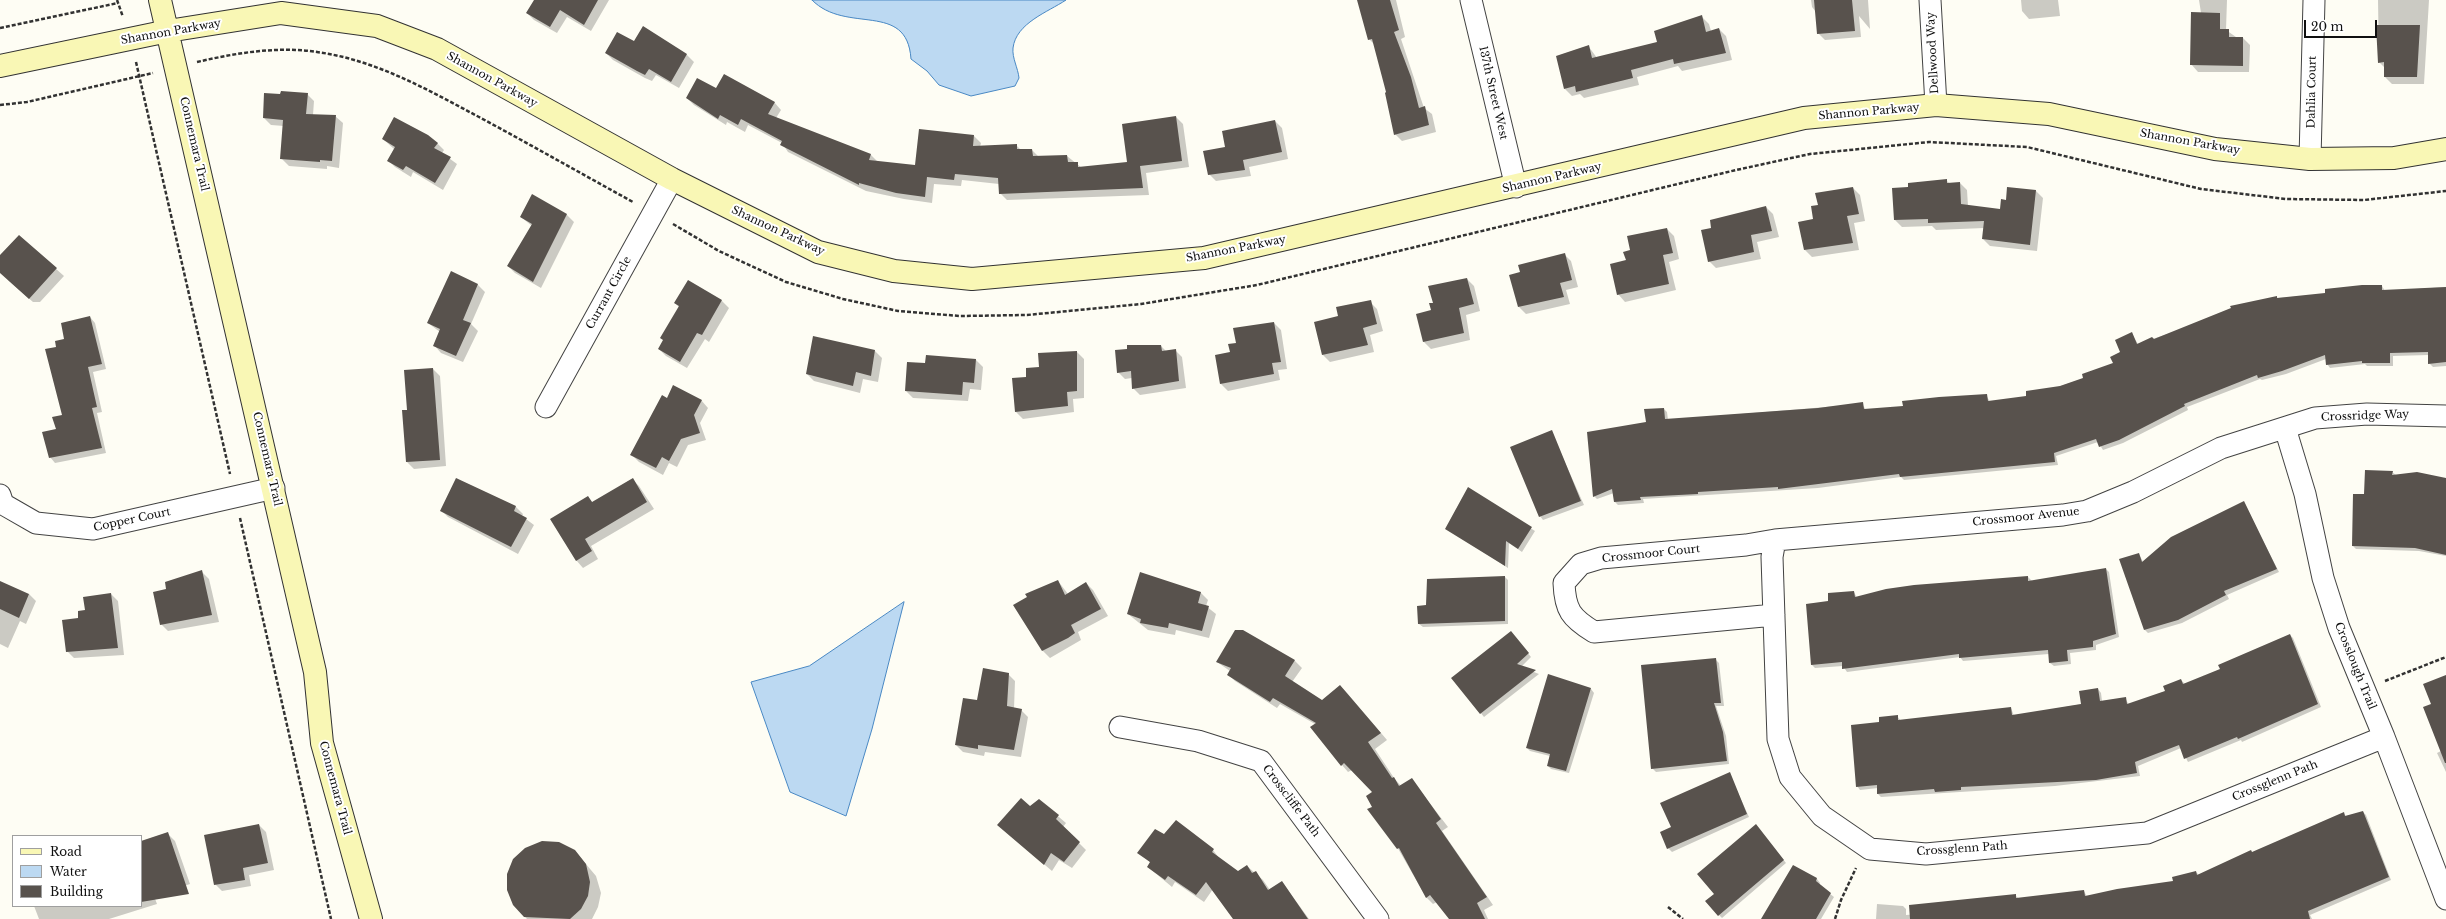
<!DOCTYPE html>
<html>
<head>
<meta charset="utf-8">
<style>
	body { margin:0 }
	#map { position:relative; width:2446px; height:919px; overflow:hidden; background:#fefdf4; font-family:"Libre Baskerville",serif }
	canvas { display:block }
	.legend { position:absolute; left:12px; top:835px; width:130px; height:72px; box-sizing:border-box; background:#fff; border:1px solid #9f9f9f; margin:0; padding:5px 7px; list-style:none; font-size:12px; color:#101010 }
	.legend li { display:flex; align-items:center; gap:8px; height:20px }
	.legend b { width:20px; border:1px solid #9f9f9f }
	.scale { position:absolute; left:2304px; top:20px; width:73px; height:18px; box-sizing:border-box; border:2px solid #101010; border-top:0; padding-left:5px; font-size:12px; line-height:14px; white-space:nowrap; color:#101010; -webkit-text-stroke:3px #fff; paint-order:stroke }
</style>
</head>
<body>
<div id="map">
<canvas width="2446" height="919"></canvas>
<ul class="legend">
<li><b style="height:5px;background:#f9f7b5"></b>Road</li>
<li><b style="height:11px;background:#bcd9f2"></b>Water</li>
<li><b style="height:11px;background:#58524d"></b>Building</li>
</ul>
<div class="scale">20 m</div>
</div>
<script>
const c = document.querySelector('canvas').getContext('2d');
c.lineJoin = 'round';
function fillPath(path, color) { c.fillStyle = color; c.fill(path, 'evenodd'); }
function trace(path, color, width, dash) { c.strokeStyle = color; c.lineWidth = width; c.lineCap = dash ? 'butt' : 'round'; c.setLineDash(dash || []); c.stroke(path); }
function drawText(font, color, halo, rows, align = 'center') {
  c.font = font + ' "Libre Baskerville",serif'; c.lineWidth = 4; c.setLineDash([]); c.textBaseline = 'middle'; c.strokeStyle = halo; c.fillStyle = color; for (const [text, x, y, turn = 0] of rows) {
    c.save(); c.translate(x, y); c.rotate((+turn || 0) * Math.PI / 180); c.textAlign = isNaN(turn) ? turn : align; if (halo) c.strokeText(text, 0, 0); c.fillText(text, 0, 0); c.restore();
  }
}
const water = new Path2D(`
	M812,0H1066C1048,12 1016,23 1013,48C1012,58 1018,68 1019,78L1015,86L971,96L939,85L927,71L911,59C907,0 846,35 812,0Z
	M904,602L872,729L846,816L790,792L751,682L809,666Z`);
const shadow = new Path2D(`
	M535,0H609L591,31L567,17L557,33L534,20L527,13Z
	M1358,0H1396L1405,37L1401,39L1424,108L1432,114L1436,132L1402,141L1395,134L1388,93L1374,44L1369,39Z
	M1811,0H1868L1870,29L1859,16L1861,37L1825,40L1818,33L1816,12L1812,7Z
	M2021,0H2058L2060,16L2029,19L2022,11Z
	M2199,0H2227L2226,30L2236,37L2243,38L2250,45L2249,72H2198L2191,64L2201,13Z
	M2378,0H2429L2424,84H2392L2385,77V68L2379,62Z
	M1702,17L1709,24L1711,31L1719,29L1726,36L1732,60L1682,71L1678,66L1637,77L1639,85L1584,98L1580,94L1572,96L1565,89L1589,47L1597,58L1659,42Z
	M643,27L687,55L694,62L679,88L656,75L652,81L645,78L613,60L606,53L634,43Z
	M716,90L774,102L781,110L776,118L871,155L878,162L916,166L974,136L981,143L980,147L1016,145L1021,150H1032L1039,157L1067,156L1082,168L1128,163L1176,117L1183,124L1189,167L1146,173L1149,195L1007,200L1000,193L999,184L962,180L961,186L934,184L932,203L904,199L866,191L788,152L782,143L748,125L745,132L727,122L726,125L694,105L687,98Z
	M307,94L314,101L313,115L335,116L343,123L339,168L327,166V169L289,166L282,159L284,126L271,125L264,118Z
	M1275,121L1282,128L1288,159L1249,167L1251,176L1216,181L1209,174L1226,148Z
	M383,139L437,143L444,150L442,153L457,164L443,190L413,172L411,177L395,167L388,160L394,149Z
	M1946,180L1950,184L1960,183L1967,190L1968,206L2001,210L2007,201L2008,188L2036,191L2043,198L2037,251L1990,246L1983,239L1984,228L1936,230L1932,226L1902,227L1895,220L1909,188Z
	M1853,188L1860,195L1865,221L1854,223L1859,250L1812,257L1805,250L1819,205Z
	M533,196L567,215L574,222L541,288L515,273L508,266L532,226L521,217Z
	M1766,207L1773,214L1779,237L1757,242L1761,259L1716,268L1709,261L1713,228Z
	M1667,229L1674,236L1679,259L1669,262L1676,290L1625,302L1618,294L1631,250Z
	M19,236L64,276L40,302H33L9,281L0,262V257Z
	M1564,254L1571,261L1578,287L1566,290L1570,304L1526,314L1519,307Z
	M451,273L478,285L485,292L471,324L478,331L463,362L441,353L434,345L440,332L428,323Z
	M1467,279L1474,286L1480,311L1466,315L1470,340L1431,349L1424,342L1418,315L1432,311L1434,303Z
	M688,281L722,301L729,308L709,342L705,339L687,368L666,356L659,349L680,308L675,303Z
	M2382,286L2385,291L2446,287V366L2433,367L2429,363V355L2393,356V366H2367L2365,364L2330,368L2327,364L2326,359L2286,374L2262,380L2260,379L2187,407L2188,410L2123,443L2103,450L2098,442L2056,456L2058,465L1904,480L1901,477L1818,488L1643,499L1644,503L1618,505L1615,502L1614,493L1597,499L1594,496L1647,423L1664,409L1667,412L1668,420L1862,404L1866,410L1904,407L1986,395L1990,402L2027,397L2085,378L2114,364L2132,334L2138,344L2276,297L2278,298L2326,294Z
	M1370,302L1377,309L1383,331L1370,335L1374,352L1330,362L1323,355L1339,317Z
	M90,317L95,323L106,369L93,372L102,412L97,413L106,453L55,463L50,457L63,416L65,339Z
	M1274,323L1281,330L1287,369L1278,370L1280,380L1228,391L1221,384L1237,343Z
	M1161,346L1166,351L1175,350L1182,357L1186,388L1140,395L1133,388L1132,378L1125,379L1118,372Z
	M875,351L882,358L878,382L863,379L860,393L814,381L807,374Z
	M1077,352L1084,359V398L1073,399L1074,412L1023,419L1016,412L1040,368Z
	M976,360L983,367L981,390L970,389L968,401L913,398L906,391L926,364Z
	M433,369L440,376L446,466L414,469L407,462L408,411Z
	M667,399L701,400L708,408L700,423L706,440L688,445L677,467L669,463L663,475L639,462L632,455Z
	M1551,431L1584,505L1543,520L1540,516Z
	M2392,472L2396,475L2446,479V556L2419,551L2356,549L2353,546L2365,495Z
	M457,479L516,507L523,514L522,516L534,525L518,554L448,517L441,510Z
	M632,479L639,486L654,509L591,546L598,559L583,568L576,560L588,497L593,503Z
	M1468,488L1535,531L1522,552L1509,543L1508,568L1446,528Z
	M2244,503L2279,572L2227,595L2229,599L2182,623L2148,633L2145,630L2139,554L2143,562Z
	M2106,569L2109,572L2119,637L2096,645V650L2070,653L2071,664L2054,666L2050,663L2049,654L1963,661L1960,657L1847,672L1843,666L1815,668L1812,665L1807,604L1829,602L1854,592L1857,598L2028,577L2032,581Z
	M202,572L209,579L219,622L168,631L161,624L167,590Z
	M1505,577L1508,580V624L1423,627L1419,624L1427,606Z
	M1058,581L1068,594L1086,583L1093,590L1108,616L1078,632L1081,640L1050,658L1043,651L1015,605Z
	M1200,592L1208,600L1206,606L1216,614L1209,638L1176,630L1175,635L1148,630L1128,614Z
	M0,593L29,594L36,601L26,624L20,621L8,648L0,644Z
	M111,594L118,601L124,655L74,658L67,651L80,619L86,611Z
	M1242,631L1295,661L1302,668L1292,682L1322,701L1340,686L1347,693L1387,740L1375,749L1394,778L1401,786L1412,780L1448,827L1442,831L1493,905L1484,910L1488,919H1450L1437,902L1433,904L1426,897L1374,807L1373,792L1352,770L1348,772L1342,765L1315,724L1280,704L1277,708L1235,681L1228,674L1230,671L1217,662Z
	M2290,635L2293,638L2321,707L2242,742L2241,740L2188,762L2181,748L2138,766L2140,776L2055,786L1881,797L1878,794V788L1860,790L1857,786L1880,723L1897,716L1901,721L2011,708L2014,716L2082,704L2098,689L2101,693L2102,701L2125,698L2129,705L2166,691L2181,680L2185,684L2222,669Z
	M1514,636L1531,657L1521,667L1539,674L1484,717L1452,678Z
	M1716,660L1719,663L1724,706H1716L1726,736L1729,764L1656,772L1652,768Z
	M1008,674L1015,681L1014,709L1021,710L1028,717L1021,757L985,752L984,756L963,752L956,745L978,701Z
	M2446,677V772L2437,753L2441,751L2432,704Z
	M1591,689L1594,693L1569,773L1551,769L1548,766L1550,756L1530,751L1527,748Z
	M1729,773L1749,817L1672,852L1668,848L1672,827Z
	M1039,800L1066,823L1063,827L1086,850L1072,868L1059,860L1052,871L998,825L1031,807Z
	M2363,812L2366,815L2391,880L2310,915L2312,919H1876L1877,904L1903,906L1906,909V915L1944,912L2015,895L2019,899L2084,891L2087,897L2175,882L2196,872L2199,875L2253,853L2344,814L2346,816Z
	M259,825L266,832L274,870L249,875L251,886L222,891L215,884Z
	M1759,829L1786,863L1722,918L1706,902L1715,894Z
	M168,834L175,841L190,884L154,896L157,904L109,919H39L34,906H141V843Z
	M1164,836L1213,850L1219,858L1238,872L1247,866L1263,880L1270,890L1282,882L1309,919H1234L1213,889L1204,902L1175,882L1172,887L1148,867L1151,863L1139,853Z
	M575,851L596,876L601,893L598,907L592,919H527L514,905Z
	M1794,866L1817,879L1820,883L1819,885L1834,897L1821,919H1762Z`);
const building = new Path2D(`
	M534,0H598L584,25L560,10L550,27L526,13Z
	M1357,0H1390L1399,30L1394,32L1411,77L1419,108L1425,106L1429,125L1394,135L1385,93L1386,92L1372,39L1368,40Z
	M1814,0H1852L1855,31L1817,34Z
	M2191,12L2220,13V29H2229V37H2243V66L2190,65Z
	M1702,15L1706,32L1719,28L1726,53L1674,64L1673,59L1631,70L1633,78L1576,92L1575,86L1564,89L1556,56L1589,45L1592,58L1657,42L1654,31Z
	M2376,25H2420L2417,77H2384V62L2378,63Z
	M643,26L687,54L671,82L649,69L645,75L637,71L605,53L617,32L634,41Z
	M724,74L775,102L768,114L871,154L869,160L915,165L919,129L974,135L973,146L1017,144V149H1032L1033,156L1067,155L1068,162H1078V167L1127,162L1122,124L1176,116L1182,161L1140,166L1143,188L999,194L998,178L955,174L954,180L927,177L925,197L896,193L859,183V185L780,145L782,141L741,119L738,125L720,115L718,119L686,98L697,78L716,88Z
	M281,91L308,93L306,114L336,115L332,161L320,160V162L280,159L283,120L263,118L264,93L280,94Z
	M394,117L428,135L438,143L434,148L451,157L435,183L406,166L403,170L387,161L395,147L382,139Z
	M1275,120L1282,152L1243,160L1245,170L1208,175L1203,151L1225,147L1222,131Z
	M1947,179V183L1960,182L1961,204L2000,209L2001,199L2006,200L2007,187L2036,190L2030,245L1982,239L1984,221L1928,223V219L1894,220L1892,188L1908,187V183Z
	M1853,187L1859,214L1847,216L1853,243L1804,250L1798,222L1813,219L1811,206L1818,205L1815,193Z
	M532,194L567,214L533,282L507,266L532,224L520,217Z
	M1766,206L1772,231L1751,235L1754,252L1708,262L1701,230L1711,228L1710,220Z
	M1667,228L1673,253L1663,255L1669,284L1617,295L1610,264L1626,260L1623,252L1630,250L1627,236Z
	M19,235L57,268L29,299L0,273V255Z
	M1565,253L1572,280L1560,283L1564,297L1518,307L1509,275L1520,272L1518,265Z
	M451,271L478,284L463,320L471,323L456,356L433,346L440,329L427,323Z
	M1467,278L1474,304L1459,308L1464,333L1423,342L1416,314L1431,310L1429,303H1433L1428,286Z
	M688,280L722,300L702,335L697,333L680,362L658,349L663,340L660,338L679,306L674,303Z
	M2362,285H2382V290L2446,287V362L2428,364V352L2390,353V363H2362V361L2326,365L2325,355L2282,371L2258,378L2257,375L2184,404L2185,406L2119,440L2099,447L2096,439L2054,453L2055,462L1900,477L1899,474L1778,489V487L1698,492V494L1640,497L1641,500L1614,502L1612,489L1593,497L1587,432L1646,422L1644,409L1664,408L1665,419L1818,408L1863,402L1864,409L1903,406L1902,401L1939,397L1987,394L1988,401L2026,396V391L2060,386L2083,378L2082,374L2113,363L2110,357L2120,352L2115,340L2132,332L2137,344L2152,337L2154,339L2231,308L2230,306L2277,296V298L2325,293V289Z
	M1371,300L1377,324L1363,328L1368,345L1322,355L1314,322L1338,316L1336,307Z
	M90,316L102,364L88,367L97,407L92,408L102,448L49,458L42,432L56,429L52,417L62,415L45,349L56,347L55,341L64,339L61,323Z
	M1274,322L1281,362L1272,363L1274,374L1220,384L1215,355L1230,352L1228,344L1236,343L1233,328Z
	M813,336L875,350L871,376L856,372L853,386L806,374Z
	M1127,345H1161L1162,351L1176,349L1179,381L1132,389L1131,371L1117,373L1115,350L1127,349Z
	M1077,351V391L1067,392L1068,406L1015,412L1012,378L1026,377V368L1039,367L1038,353Z
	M926,355L976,359L974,383L963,382L962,395L905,391L907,362L925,363Z
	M433,368L440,460L406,462L402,410H407L404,370Z
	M673,385L702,400L694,415L700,433L681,439L669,461L662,457L656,468L630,455L662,395L667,398Z
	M1552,430L1581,501L1539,517L1510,447Z
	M2365,470L2393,471L2392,475L2417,472L2446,478V555L2415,548L2352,546L2353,494H2364Z
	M456,478L516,506L514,511L527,518L511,547L440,511Z
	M633,478L647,502L585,539L592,551L576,561L550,519L588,496L592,502Z
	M1468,487L1532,527L1518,549L1506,541L1505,566L1445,529Z
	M2244,501L2277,569L2224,591L2226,595L2178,620L2144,630L2119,559L2139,553L2142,562L2171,537Z
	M2106,568L2116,634L2093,641V647L2067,650L2068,661L2049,663L2048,650L1959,658V654L1842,669V662L1811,665L1806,604L1828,601V593L1854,591L1855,597L1886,589L1914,585L2028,576V581Z
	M202,570L212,615L160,625L153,592L166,589L165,582Z
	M1140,572L1201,592L1198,603L1209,606L1202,631L1169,623L1168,628L1140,623L1141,619L1127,614Z
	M1505,576V621L1418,624L1417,606L1426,605L1427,579Z
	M1058,580L1065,595L1086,582L1101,609L1071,625L1075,633L1068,638L1042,651L1013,605L1027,597L1025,594Z
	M0,581L29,594L19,618L0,609Z
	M111,593L118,648L66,652L62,620L78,618V611L85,610L83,597Z
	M1235,630H1243L1295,660L1285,676L1322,700L1340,685L1381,733L1368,742L1392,778L1394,777L1399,786L1412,778L1441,819L1436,823L1487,897L1477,903L1485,919H1449L1430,895L1426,898L1399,848L1397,849L1367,809L1372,807L1366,796L1372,792L1344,763L1341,766L1310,727L1316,723L1273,698L1270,702L1227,675L1231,668L1216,662Z
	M1511,631L1529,653L1517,664L1536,670L1480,714L1451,678Z
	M2290,634L2318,704L2238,739L2237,737L2184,759L2179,745L2135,762L2137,773L2096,780L1961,787V790L1935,792L1934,789L1877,794V785L1856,787L1851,725L1879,722V717L1898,715V720L2011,707L2012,715L2081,704L2079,691L2098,688L2100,701L2126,697L2127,704L2165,691L2163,686L2181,679L2183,684L2220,669L2218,665Z
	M1716,658L1721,703H1714L1723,732L1727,761L1651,769L1641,665Z
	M983,668L1009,673L1007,706L1022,709L1014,750L978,745V749L955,745L963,698L977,700Z
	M1548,674L1591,688L1566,771L1547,766L1550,754L1526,748Z
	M2446,675V763H2445L2423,707L2431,704L2423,684Z
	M1730,772L1747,814L1667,849L1660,832L1671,827L1660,803Z
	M1021,798L1030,806L1039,799L1059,815L1056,819L1080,842L1064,862L1051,853L1044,865L997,825Z
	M2363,811L2389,877L2308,911L2310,919H1910L1909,905L2016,894V898L2084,890L2085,896L2117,889L2173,881L2172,877L2196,871L2197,875L2251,850L2252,852L2344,812L2345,816Z
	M1176,820L1214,849L1212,852L1238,871L1247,865L1252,873L1256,871L1268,890L1282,881L1308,919H1233L1206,882L1196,895L1168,876L1165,880L1147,867L1150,862L1137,853L1155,829L1164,834Z
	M259,824L268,863L243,868L245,880L214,885L204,835Z
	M1756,824L1784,860L1718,916L1705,901L1714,894L1697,874Z
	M168,832L189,894L141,902V841Z
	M542,841L559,842L575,850L586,864L590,882L588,896L581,909L570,919L524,917L513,905L507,890V874L513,859L525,848Z
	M1793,865L1817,878L1816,881L1831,893L1816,919H1761Z`);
const path = new Path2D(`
	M117,0L123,17
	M0,28L118,3
	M136,62L230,474
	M197,62C236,53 277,46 317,52C376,60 428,90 479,117C531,145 582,174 633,202
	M0,105L27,102L153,73
	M673,224L719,251L786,282L843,299L898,311L960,316L1027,315L1141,304L1257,285L1736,170L1810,154L1929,142L2027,147L2201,189L2286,199L2364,200L2446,191
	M240,518L331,919
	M2385,681L2446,657
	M1668,907L1683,919
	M1835,919L1841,900L1856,868`);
const street = new Path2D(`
	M1471,0L1516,187
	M1930,0L1936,105
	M2310,159L2314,0
	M546,407L672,179
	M2285,428L2305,494L2323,578L2339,628L2384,737L2446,899
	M0,495L3,504L36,523L93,529L274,488
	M1775,540L1772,557L1778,739L1790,777L1822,816L1870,849L1926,854L2147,833L2384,737
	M1774,615L1594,632C1571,618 1565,610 1564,583L1581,564L1601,558L1746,545L1775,540L2063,515L2087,511L2133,492L2221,448L2315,418L2367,414L2446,416
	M1120,727L1198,741L1261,761L1378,919`);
const secondary = new Path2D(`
	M160,0L315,672L322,743L371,919
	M0,66L168,31L281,13L377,26L437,49L672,179L818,252L894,271L972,279L1204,258L1804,118L1936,105L2049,114L2215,149L2310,159L2394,158L2446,149`);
const streetNames = [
	["Shannon Parkway",171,32,-10],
	["Dellwood Way",1933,53,-93],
	["Shannon Parkway",492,80,29],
	["Dahlia Court",2312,92,-89],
	["137th Street West",1493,93,77],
	["Shannon Parkway",1869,112,-5],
	["Shannon Parkway",2190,142,10],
	["Connemara Trail",194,144,77],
	["Shannon Parkway",1552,178,-13],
	["Shannon Parkway",778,231,25],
	["Shannon Parkway",1236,249,-11],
	["Currant Circle",609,293,-61],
	["Crossridge Way",2365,416,-2],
	["Connemara Trail",267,459,77],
	["Crossmoor Avenue",2026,517,-6],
	["Copper Court",132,520,-12],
	["Crossmoor Court",1651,554,-6],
	["Crosslough Trail",2355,666,68],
	["Crossglenn Path",2275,781,-22],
	["Connemara Trail",335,788,75],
	["Crosscliffe Path",1291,801,53],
	["Crossglenn Path",1962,849,-4]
];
fillPath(water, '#bcd9f2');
trace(water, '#4988c3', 1);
fillPath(shadow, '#0003');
fillPath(building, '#58524d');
trace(street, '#434343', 23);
trace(secondary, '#323232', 24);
trace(path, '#323232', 2.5, [4, 2]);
trace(street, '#fff', 21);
trace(secondary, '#f9f7b5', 22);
drawText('11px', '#101010', '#fff', streetNames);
</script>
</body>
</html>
